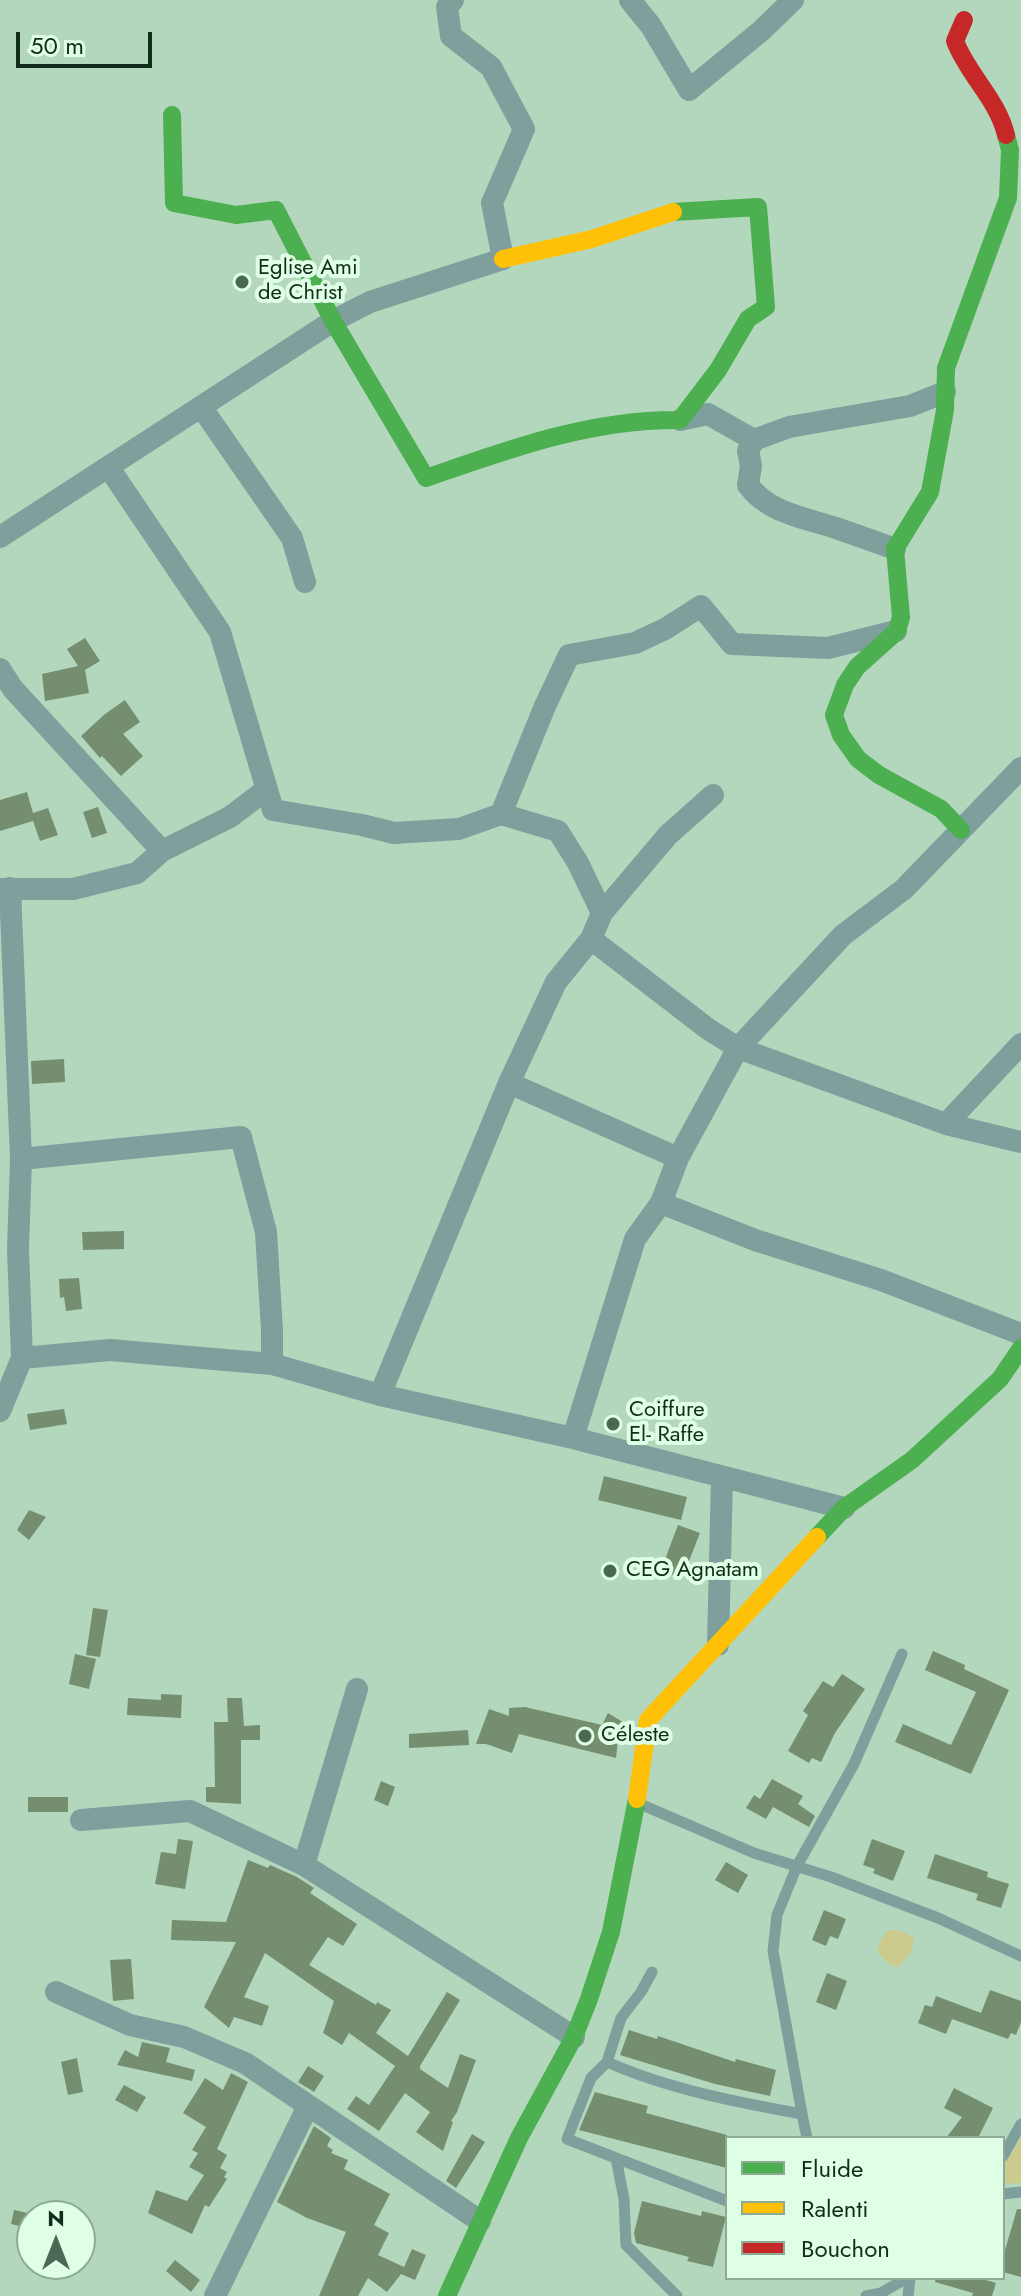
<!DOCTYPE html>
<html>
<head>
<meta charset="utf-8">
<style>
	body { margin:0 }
	#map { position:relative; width:1021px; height:2296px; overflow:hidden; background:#b3d7bd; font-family:Jost,sans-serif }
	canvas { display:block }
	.legend { position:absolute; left:725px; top:2136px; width:280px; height:144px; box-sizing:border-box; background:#defee5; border:2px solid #8caa94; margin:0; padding:10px 14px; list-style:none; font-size:24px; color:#112c1a }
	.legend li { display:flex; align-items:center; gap:16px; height:40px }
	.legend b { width:40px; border:2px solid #8caa94 }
	.north { position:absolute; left:16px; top:2200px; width:80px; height:80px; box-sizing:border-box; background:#defee5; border:2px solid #8caa94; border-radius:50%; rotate:0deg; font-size:22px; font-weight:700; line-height:32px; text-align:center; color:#112c1a }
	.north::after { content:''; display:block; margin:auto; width:28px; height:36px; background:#4a6853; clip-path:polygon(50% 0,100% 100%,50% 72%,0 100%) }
	.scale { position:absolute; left:16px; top:32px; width:136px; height:36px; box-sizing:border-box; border:4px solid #112c1a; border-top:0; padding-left:10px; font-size:24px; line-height:28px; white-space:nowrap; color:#112c1a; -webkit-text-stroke:6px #defee5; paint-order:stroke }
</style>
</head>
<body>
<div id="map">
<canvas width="1021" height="2296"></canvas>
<ul class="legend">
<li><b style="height:10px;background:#4caf50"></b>Fluide</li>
<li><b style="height:10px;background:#ffc107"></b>Ralenti</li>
<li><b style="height:10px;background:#c62828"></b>Bouchon</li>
</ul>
<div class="north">N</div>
<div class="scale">50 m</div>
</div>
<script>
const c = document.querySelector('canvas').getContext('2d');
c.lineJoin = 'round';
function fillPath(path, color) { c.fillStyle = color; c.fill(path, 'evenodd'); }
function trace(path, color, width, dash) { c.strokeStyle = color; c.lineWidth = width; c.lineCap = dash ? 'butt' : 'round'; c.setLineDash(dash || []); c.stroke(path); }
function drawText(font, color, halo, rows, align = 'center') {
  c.font = font + ' Jost,sans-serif'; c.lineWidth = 8; c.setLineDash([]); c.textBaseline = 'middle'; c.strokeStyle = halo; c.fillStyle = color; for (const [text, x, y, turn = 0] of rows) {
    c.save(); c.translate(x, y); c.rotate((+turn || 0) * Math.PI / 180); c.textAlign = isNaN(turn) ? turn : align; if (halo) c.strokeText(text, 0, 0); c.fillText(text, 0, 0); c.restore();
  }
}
const green = new Path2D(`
	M889,1930L902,1931L915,1939L910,1954L899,1967L889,1964L877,1952L881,1939Z
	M1021,2137V2183L1008,2184L1003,2180V2167Z`);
const building = new Path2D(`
	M85,638L100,661L85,670L89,693L45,701L42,674L78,666L67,649Z
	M125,700L140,722L123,734L143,756L121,776L102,756L100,758L81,736L105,714Z
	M27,792L33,813L48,808L58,835L40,841L33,821L0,831V800Z
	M98,807L107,833L92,838L83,812Z
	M64,1059L65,1082L32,1084L31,1061Z
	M124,1231V1249L83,1250L82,1232Z
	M79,1278L82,1309L66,1311L64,1297L60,1298L59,1279Z
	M64,1409L67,1424L30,1430L27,1414Z
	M604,1476L687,1497L681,1520L598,1500Z
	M29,1510L46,1517L29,1540L17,1530Z
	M678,1525L700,1533L682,1579L661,1570Z
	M93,1608L108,1610L100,1657L86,1655Z
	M933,1651L965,1665L964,1669L1009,1690L971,1774L895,1742L903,1724L951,1745L976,1692L925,1670Z
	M75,1654L96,1659L89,1689L69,1684Z
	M842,1674L865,1689L835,1733L821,1762L812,1758L809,1763L788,1751L808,1715L803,1711L823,1681L833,1687Z
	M161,1694L182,1695L181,1718L127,1715L128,1698L161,1700Z
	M227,1698H242L244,1726L260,1725V1740H241V1804L206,1802V1787H215L214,1722H228Z
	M525,1707L602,1725L608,1713L626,1724L618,1739L616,1758L519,1734L512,1753L486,1744H476L489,1709L509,1716V1708Z
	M468,1730L469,1745L409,1748V1734Z
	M772,1779L803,1796L798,1804L815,1816L809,1827L773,1807L766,1819L746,1808L754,1795L760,1799Z
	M381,1781L395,1787L388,1806L374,1800Z
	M28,1797H68V1812H28Z
	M178,1839L193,1841L185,1889L155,1884L161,1852L176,1854Z
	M872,1839L905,1851L893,1881L873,1873L875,1869L863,1865Z
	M935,1854L988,1872L987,1877L1009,1884L1001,1908L976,1900L978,1894L927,1878Z
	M248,1860L268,1868L270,1865L297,1877L314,1888L310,1893L357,1924L343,1946L328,1937L309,1965L376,2005L377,2002L391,2010L376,2033L408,2056L447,1992L460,2000L420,2066V2069L448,2088L460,2054L476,2060L457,2112L451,2121L453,2122L443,2151L416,2132L430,2112L405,2093L379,2131L347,2109L356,2096L369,2105L395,2066L349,2033L342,2045L323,2033L334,2001L265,1953L244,1997L269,2006L262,2026L234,2017L229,2028L204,2007L236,1942L171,1940L172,1920L226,1922Z
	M726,1862L748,1875L738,1893L715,1880Z
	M824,1910L846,1919L838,1939L830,1936L826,1946L812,1940Z
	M131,1959L134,1999L113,2001L110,1960Z
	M827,1973L847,1981L836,2010L816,2002Z
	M990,1990L1021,2001V2022L1016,2035L1011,2033L1008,2039L952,2019L946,2034L918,2023L925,2005L932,2007L936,1996L981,2013Z
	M629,2030L657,2039L658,2036L735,2062L736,2059L776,2070L770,2096L715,2084L620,2055Z
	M142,2042L170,2048L166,2062L195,2070L192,2081L117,2065L125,2050L138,2057Z
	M77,2058L83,2092L68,2095L61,2062Z
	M308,2066L324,2076L314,2092L298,2082Z
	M231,2073L248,2082L217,2149L227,2155L220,2168L227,2172L224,2177L227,2179L209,2207L205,2205L192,2234L148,2213L156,2190L187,2201L204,2175L189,2167L198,2153L192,2150L206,2127L183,2113L205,2078L223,2090Z
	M124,2085L146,2097L137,2112L115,2100Z
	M954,2088L993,2108L978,2138H946L962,2117L944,2108Z
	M595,2092L648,2106L646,2113L727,2135V2168L579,2130Z
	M314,2126L331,2138L327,2146L333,2150L331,2153L348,2160L344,2169L390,2194L374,2225L389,2233L378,2255L404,2267L412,2249L426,2255L415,2280L401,2274L387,2292L368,2278L358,2296H319L346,2232L307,2218L277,2202Z
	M472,2134L485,2142L456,2188L446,2181Z
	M642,2201L701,2216L702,2211L726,2217L713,2267L687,2261L689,2257L636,2243L634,2233Z
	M1017,2209H1021V2277L1003,2272V2257Z
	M14,2210L32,2214V2229L11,2224Z
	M175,2260L200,2280L191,2292L166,2271Z
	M936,2278H979L996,2283L992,2296H972L973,2293L935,2282Z`);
const lane = new Path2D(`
	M640,1804L754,1853L831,1877L938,1918L1021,1956
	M652,1972L641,1992L621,2018L607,2062L591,2078L567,2139L727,2201
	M607,2062C668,2089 736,2102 802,2114L807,2138
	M802,2114L773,1951L777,1915L797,1866L854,1764L902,1654
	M1003,2156L1021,2124
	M616,2158L624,2199L626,2245L677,2296
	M1003,2194L1021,2192
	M866,2296L881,2293L907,2278
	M908,2296L910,2278`);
const street = new Path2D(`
	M630,0L651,26L689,90L761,31L793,0
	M202,408L292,538L305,582
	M680,420L708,414L754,440L789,427L910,406L945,392
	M754,440L748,451L751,466L748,485C768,513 806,518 836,528C856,535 876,542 895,549
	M109,468L220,632L273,810L362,825L394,833L459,829L501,814L558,831L578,863L602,913
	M0,537L333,321L370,302L503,259L492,203L524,129L491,67L451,36L447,7L453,0
	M0,669L13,689L162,851L230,817L267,789
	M501,814L545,706L569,655L635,643L665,629L701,606L732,644L828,648L896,631
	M0,889H73L137,873L162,851
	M591,939L708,1029L738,1048L946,1124L1021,1142
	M509,1083L678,1158
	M946,1124L1021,1044
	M21,1159L241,1137L266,1232L272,1330V1364
	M661,1203L755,1240L881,1280L1021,1334
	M22,1358L110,1350L272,1364L380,1395L573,1438L844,1508
	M380,1395L509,1083L556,982L591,939L602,913L668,835L713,795
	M0,1411L22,1358L18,1249L21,1159L10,888
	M573,1438L635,1239L661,1203L678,1158L738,1048L843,935L904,889L1021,768
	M718,1645L722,1477
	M81,1820L190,1811L304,1865L574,2037
	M304,1865L357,1689
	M56,1992L130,2025L184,2037L245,2063L480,2221
	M215,2296L308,2106`);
const fast = new Path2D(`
	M172,115L174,203L236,215L276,210L333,321L426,478C509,449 591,419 680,420L718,370L748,319L766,307L758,207L673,212
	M961,830L941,809L879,775L858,759L841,735L834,715L845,685L857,667L897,631L901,617L895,549L930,492L945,410L946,368L1008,198L1010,150L1006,135
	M817,1537L844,1508L912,1460L1000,1379L1021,1348
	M447,2296L519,2138L574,2037L589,1999L611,1932L637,1799`);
const slow = new Path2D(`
	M503,259L592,239L673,212
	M637,1799L648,1720L817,1537`);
const jam = new Path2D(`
	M964,20L955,41C968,75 998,100 1006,135`);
const markers = [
	[242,282,8,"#4a6853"],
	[613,1424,8,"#4a6853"],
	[610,1571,8,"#4a6853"],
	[585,1736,8,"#4a6853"]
];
const poiNames = [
	["Eglise Ami",258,269],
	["de Christ",258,294],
	["Coiffure",629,1411],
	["El- Raffe",629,1436],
	["CEG Agnatam",626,1571],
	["Céleste",601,1736]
];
fillPath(green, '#cbcb8d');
fillPath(building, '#758e70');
trace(lane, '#7e9f9c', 11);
trace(street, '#7e9f9c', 22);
trace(fast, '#4caf50', 18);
trace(slow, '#ffc107', 18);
trace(jam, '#c62828', 18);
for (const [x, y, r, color] of markers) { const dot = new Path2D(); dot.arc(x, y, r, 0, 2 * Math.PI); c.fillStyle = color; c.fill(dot); trace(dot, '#defee5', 3); }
drawText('22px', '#112c1a', '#defee5', poiNames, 'left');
</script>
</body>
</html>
